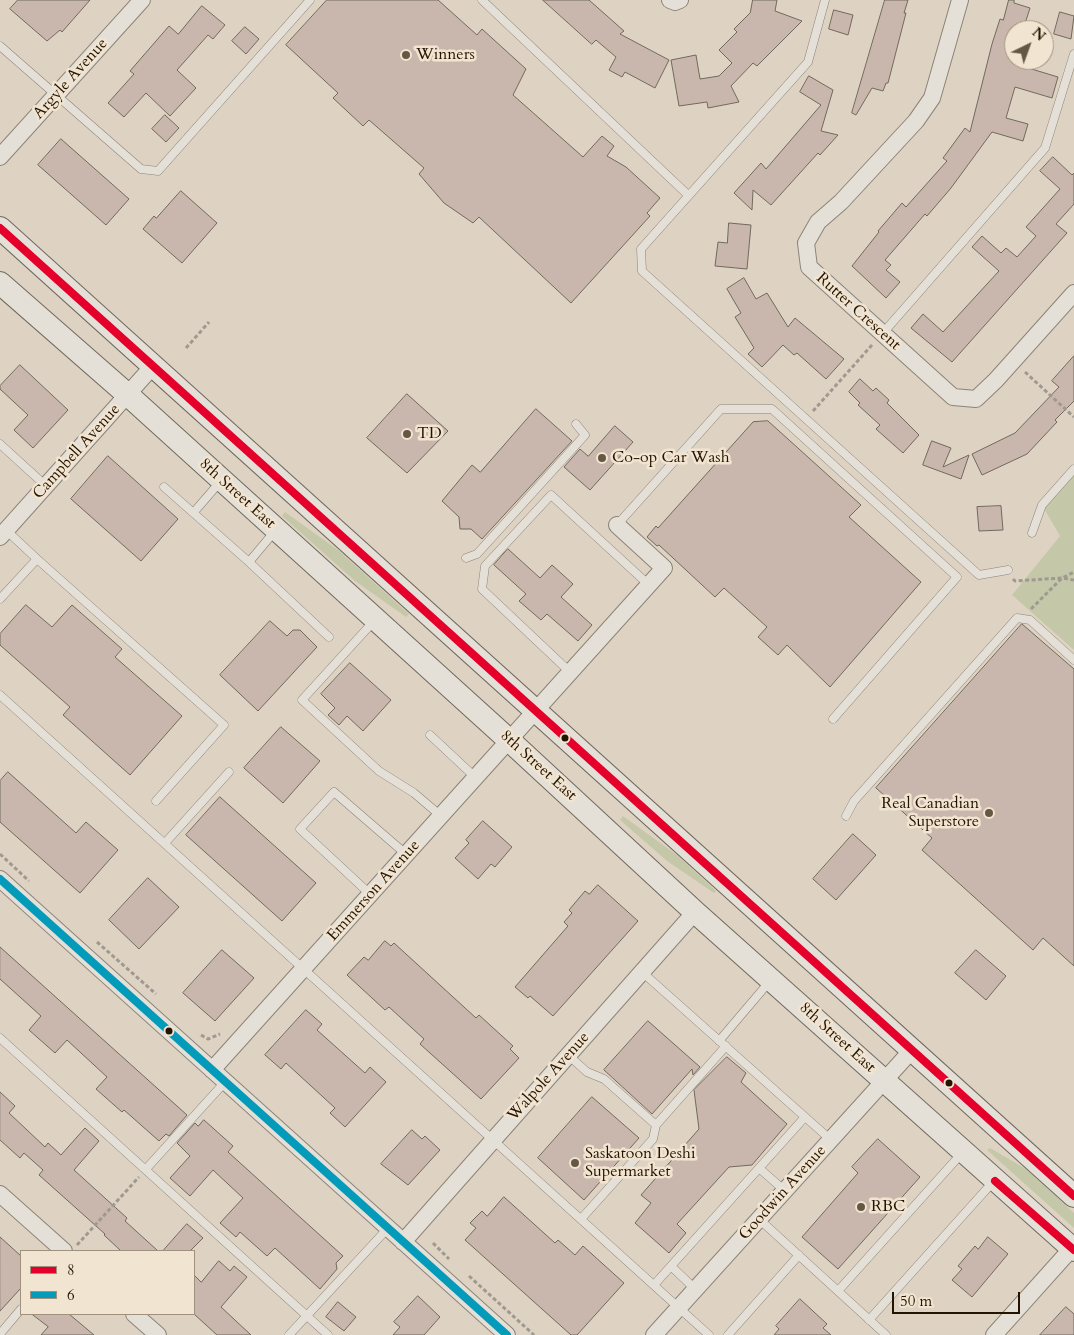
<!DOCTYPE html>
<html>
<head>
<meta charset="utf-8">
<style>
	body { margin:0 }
	#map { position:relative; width:1074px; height:1335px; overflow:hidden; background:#ded3c2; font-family:Cardo,serif }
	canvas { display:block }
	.legend { position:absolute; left:20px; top:1250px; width:175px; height:65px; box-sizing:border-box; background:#f1e4d0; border:1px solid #9f917d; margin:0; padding:6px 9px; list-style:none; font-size:15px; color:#231400 }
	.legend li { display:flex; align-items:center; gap:10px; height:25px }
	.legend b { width:25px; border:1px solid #9f917d }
	.north { position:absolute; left:1004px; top:20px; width:50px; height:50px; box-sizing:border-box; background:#f1e4d0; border:1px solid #9f917d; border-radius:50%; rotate:42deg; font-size:14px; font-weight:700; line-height:20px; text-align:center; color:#231400 }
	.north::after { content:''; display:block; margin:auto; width:18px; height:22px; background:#645744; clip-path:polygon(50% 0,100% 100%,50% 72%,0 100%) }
	.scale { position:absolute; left:892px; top:1292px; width:128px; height:22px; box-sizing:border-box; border:2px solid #231400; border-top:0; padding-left:6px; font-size:15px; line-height:18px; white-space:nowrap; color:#231400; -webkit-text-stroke:4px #f1e4d0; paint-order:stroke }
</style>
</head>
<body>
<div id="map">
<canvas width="1074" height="1335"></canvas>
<ul class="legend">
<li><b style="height:6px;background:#e4002b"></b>8</li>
<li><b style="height:6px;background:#049ab9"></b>6</li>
</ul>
<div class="north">N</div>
<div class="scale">50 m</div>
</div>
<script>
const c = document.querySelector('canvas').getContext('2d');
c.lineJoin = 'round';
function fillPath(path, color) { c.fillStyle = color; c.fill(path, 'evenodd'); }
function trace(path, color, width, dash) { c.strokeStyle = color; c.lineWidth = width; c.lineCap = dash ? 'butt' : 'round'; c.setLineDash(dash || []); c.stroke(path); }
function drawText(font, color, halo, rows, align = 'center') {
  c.font = font + ' Cardo,serif'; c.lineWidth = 5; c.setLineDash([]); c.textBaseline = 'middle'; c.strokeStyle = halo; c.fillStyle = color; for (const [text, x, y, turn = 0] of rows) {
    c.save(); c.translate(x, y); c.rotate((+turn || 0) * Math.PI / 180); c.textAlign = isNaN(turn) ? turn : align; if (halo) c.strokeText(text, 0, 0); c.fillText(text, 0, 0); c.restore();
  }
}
const green = new Path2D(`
	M1074,469V650L1012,595L1060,536L1042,505Z
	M285,512L338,550L409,614L406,617L355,581L282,516Z
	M623,816L677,855L716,891L714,893L667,861L620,820Z
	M990,1148L1026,1169L1074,1213V1228L987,1150Z`);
const building = new Path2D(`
	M18,0H90L62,32L60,30L47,41L10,9Z
	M327,0H438L477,35L482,29L526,69L513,95L583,157L602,136L614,146L607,156L626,167L660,198L647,213L650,216L571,303L479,217L473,223L444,203L419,174L424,168L369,120L363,126L333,98L338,93L286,45Z
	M543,0H589L624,31L620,34L669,60L655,88L625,72L622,77L609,70L616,57L596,40L592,44Z
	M753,0H777L775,11L802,21L757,66L753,63L731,86L739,102L708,108L707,102L679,106L671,60L696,55L700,79L719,76L732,63L719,50L737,32L734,29L750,13Z
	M885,0H908L904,13H906L888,83H886L883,91L872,88L856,115L852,113Z
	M1009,0H1014V3L1030,8L1023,30H1014L1015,64L1058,77L1052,98L1015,87L1006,118L1028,124L1023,141L992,132L951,188L927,216L925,214L885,260L891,265L886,270L900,282L886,298L852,266L879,232L878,231L902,203L906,207L947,161L943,158L965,128L970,132L992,44L1000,19L1003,20Z
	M202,6L225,25L213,39L208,35L177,70L196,88L170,116L146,93L124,117L108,103L134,74L130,71L169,26L178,34Z
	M834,10L853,15L848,35L829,29Z
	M1060,12L1074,16L1071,39L1054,34Z
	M245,27L259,39L246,54L232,41Z
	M809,76L833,90L821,131L838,135L820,155L818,153L771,205L753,190L752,210L734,193L761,163L766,169L821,105L800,92Z
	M165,115L179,128L166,142L152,129Z
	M61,139L129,199L106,225L38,165Z
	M1053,157L1072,175L1074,173V204L1056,224L1067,233L952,362L911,328L923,314L943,332L999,271L972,247L982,236L1001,253L1006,248L1017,257L1036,236L1026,227L1060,189L1040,171Z
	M181,191L217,223L182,263L143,229L154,216L156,218Z
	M729,223L751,225L747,269L715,266L718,242L727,243Z
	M744,278L756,299L767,293L788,327L795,318L844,359L826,379L797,353L794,355L783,345L762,367L748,354L754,348L735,317L741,313L727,289Z
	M1074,356V401L1055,420L1057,422L1027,454L982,475L972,454L1015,433L1059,387L1052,381Z
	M20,365L68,410L33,448L14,430L28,415L0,389V386Z
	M860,379L873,391L876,388L889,400L887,403L919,435L903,453L876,429L880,425L858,405L860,403L849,392Z
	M407,394L448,431L407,473L367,438Z
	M536,409L572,441L482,539L471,529H460L459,517L442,501L472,465L480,472Z
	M768,421L861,505L849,517L921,582L830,687L787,645L778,655L758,637L767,627L724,588L715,597L659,545L657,546L647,537L656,526L658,528L753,422Z
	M615,426L633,442L590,490L564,467L580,449L588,456Z
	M932,441L951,448L943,467L969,455L961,479L923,465Z
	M108,456L178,519L141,561L71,499Z
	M1001,506L1003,530L979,531L977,507Z
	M508,549L540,578L552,565L573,584L561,597L592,625L578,641L547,614L541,620L519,601L526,594L494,565Z
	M26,605L52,627L72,605L122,649L115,657L182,716L130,775L63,715L70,707L0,645V634Z
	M270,621L287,636L293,630H300L317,647L258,711L220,675Z
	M1022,624L1074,669V966L1043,938L1033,950L922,850L932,838L876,788Z
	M350,663L391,700L363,731L347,716L339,725L328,715L335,708L321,694Z
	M281,727L320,761L283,803L244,768Z
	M8,772L76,833L86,822L118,850L80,893L0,822V781Z
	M220,797L316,883L282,921L186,835Z
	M483,821L512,847L495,867L491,864L478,879L455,858L469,843L466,840Z
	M853,834L876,855L836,900L813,879Z
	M148,878L179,907L139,949L109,920Z
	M598,885L638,921L553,1016L530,996L528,998L515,987L568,926L564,922L572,913L569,910L585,891L589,894Z
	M385,941L391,946L394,943L476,1018L479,1015L513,1046L510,1049L519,1058L481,1099L420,1044L424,1039L389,1007L385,1010L347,975L364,957L368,960Z
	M0,947L187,1115L169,1136L166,1134L159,1141L124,1110L122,1112L96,1089L107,1077L67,1040L55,1053L29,1030L41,1016L0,979Z
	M222,950L254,978L215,1021L183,993Z
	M976,950L1006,976L986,1000L955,973Z
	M306,1010L322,1024L317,1030L365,1073L370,1067L386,1082L345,1127L330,1113L335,1108L286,1063L281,1069L265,1055Z
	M648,1021L700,1067L693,1075L692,1069L652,1114L604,1070Z
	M727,1057L746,1073L741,1082L787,1124L752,1165L729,1167L677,1224L686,1233L669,1253L635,1223L651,1203L641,1195L699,1129L694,1090Z
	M0,1092L15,1106L9,1113L45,1147L48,1143L61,1155L85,1128L99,1141L74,1170L127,1218L125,1221L158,1251H121L104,1235L105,1234L39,1175L43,1170L24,1153L20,1158L0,1140Z
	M592,1097L639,1138L584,1200L538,1158Z
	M204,1120L233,1146L228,1152L343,1256L336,1263L337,1269L320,1289L275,1248L267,1256L240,1232L236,1237L220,1223L243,1198L213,1170L190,1196L170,1178L190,1156L177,1143L195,1123L198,1126Z
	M412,1130L422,1139L425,1136L440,1150L408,1185L381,1164Z
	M878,1139L920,1177L838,1269L802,1237L858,1173L852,1167Z
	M504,1197L555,1243L558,1240L575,1255L583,1246L624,1283L577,1335H571L465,1240L476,1228L470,1223L482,1211L487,1216Z
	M187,1224L203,1238L190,1251H163Z
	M0,1237L21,1256V1288L0,1311Z
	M988,1237L1008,1254L972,1297L952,1280L962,1269L958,1266L975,1246L978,1249Z
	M219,1261L230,1271L234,1266L247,1277L221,1307L251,1335H217L194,1314V1275L201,1282Z
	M418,1296L440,1317L424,1335H393L400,1327L394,1322Z
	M800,1299L827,1324L823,1328L831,1335H774L779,1329L776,1326Z
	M338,1302L356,1317L344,1331L326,1317Z
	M1066,1307L1074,1314V1335H1040Z
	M32,1314H69L94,1335H41L48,1327Z`);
const path = new Path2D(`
	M186,348L209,322
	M1025,372L1074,417
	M813,411L872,345
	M1013,579L1015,581L1062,578L1074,580
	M1031,609L1062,578L1074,572
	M0,854L29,881
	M97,942L156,994
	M201,1035L208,1039L220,1034
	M433,1243L449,1259
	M77,1245L139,1177
	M469,1276L534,1335`);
const lane = new Path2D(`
	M482,0L688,195
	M825,0L808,62L641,249L642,271L979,575L1008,570
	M0,46L141,169L158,171L310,0
	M883,333L1045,148L1074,54
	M0,444L46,486
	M164,487L249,562L275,531
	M194,512L220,482
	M617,525L721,409H772L957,577L833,719
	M1032,533L1042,505L1074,469
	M466,558L477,554L585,435L576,424
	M37,559L224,725L156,801
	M249,562L329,637
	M0,599L37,559L6,530
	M374,621L302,700L379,771L414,793L441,816
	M571,673L482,589L485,566L551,495L649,585
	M0,695L709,1335
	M430,735L476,778
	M846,816L854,801L1017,618L1030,620L1074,660
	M165,843L229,772
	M371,895L300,829L334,792L407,855
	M642,972L831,1140
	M0,1038L328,1335
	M719,1041L770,981
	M568,1055L587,1072L604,1079L656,1125L726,1046
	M759,1168L785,1191
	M146,1169L225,1082
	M581,1219L653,1139L656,1125
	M759,1219L886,1335
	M654,1285L671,1266
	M695,1289L671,1266L805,1117
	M838,1291L962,1153
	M869,1320L993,1182
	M0,1334L21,1309
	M289,1335L388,1228
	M728,1335L799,1255`);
const street = new Path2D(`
	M670,0L675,2L680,0
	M960,0L932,98L916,121L841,202L818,222L806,243L809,267L953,397L976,399L996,380L1074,293
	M0,157L142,0
	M0,537L153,366
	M0,879L507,1335
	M212,1070L664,568L617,525
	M0,1194L64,1251
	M403,1242L695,912
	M134,1314L158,1335
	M654,1335L912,1050
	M994,1335L1072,1248`);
const secondary = new Path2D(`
	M0,228L1074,1196
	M0,283L128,395L510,741L695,912L1074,1250`);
const bus1 = new Path2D(`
	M0,228L1074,1196
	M995,1181L1074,1250`);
const bus2 = new Path2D(`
	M0,879L507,1335`);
const markers = [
	[406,55,5,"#645744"],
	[407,434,5,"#645744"],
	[602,458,5,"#645744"],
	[565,738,4.5,"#231400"],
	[989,813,5,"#645744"],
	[169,1031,4.5,"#231400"],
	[949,1083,4.5,"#231400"],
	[575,1163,5,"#645744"],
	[861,1207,5,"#645744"]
];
const poiNames = [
	["Winners",416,55],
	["TD",417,434],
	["Co-op Car Wash",612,458],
	["Real Canadian",979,804,"right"],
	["Superstore",979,822,"right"],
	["Saskatoon Deshi",585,1154],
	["Supermarket",585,1172],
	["RBC",871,1207]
];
const streetNames = [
	["Argyle Avenue",71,79,-48],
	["Rutter Crescent",858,312,42],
	["Campbell Avenue",77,452,-48],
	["8th Street East",237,494,42],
	["8th Street East",538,766,42],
	["Emmerson Avenue",374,891,-48],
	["8th Street East",837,1038,42],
	["Walpole Avenue",549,1077,-48],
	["Goodwin Avenue",783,1193,-48]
];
fillPath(green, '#c5c8a8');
fillPath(building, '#c9b7ad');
trace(building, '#71695d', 1);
trace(lane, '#8c8378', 9);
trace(street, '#8c8378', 18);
trace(secondary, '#71695d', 24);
trace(path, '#9f9991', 3, [4, 2.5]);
trace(lane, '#e5e0d7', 8);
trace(street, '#e5e0d7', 16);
trace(secondary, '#e5e0d7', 22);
trace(bus1, '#e4002b', 8);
trace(bus2, '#049ab9', 8);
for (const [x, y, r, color] of markers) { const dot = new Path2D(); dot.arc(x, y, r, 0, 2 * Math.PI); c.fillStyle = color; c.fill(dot); trace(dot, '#f1e4d0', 2); }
drawText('16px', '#231400', '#f1e4d0', poiNames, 'left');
drawText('16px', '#231400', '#f1e4d0', streetNames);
</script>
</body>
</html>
